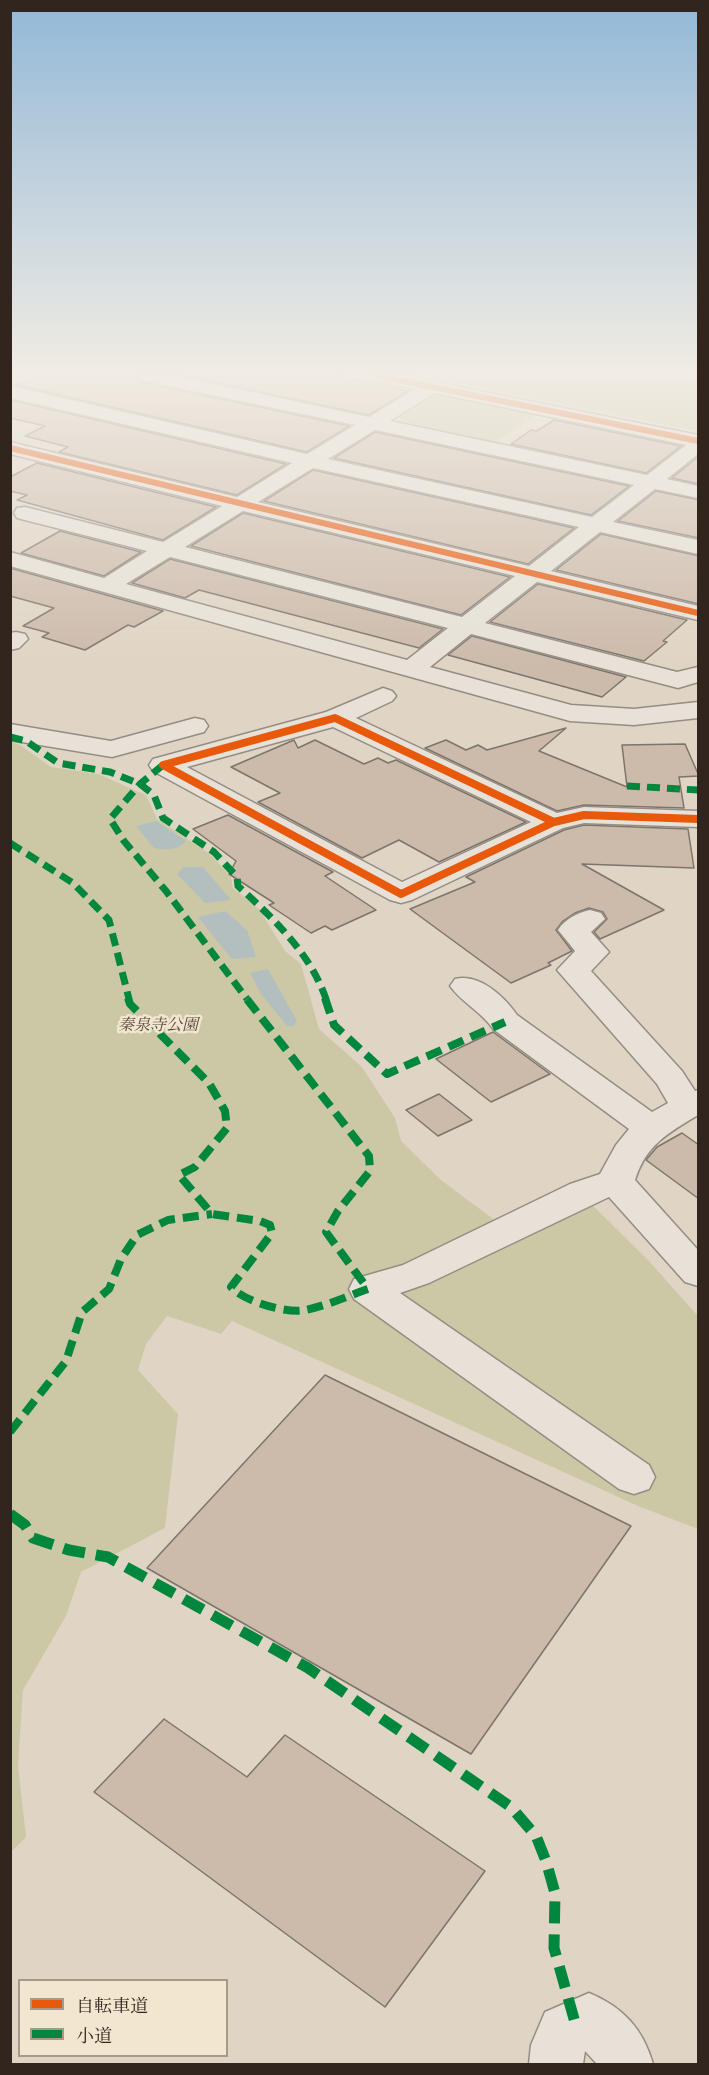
<!DOCTYPE html>
<html>
<head>
<meta charset="utf-8">
<style>
	body { margin:0 }
	#map { position:relative; width:709px; height:2075px; overflow:hidden; background:#e0d5c4; font-family:"Old Standard TT","Noto Serif JP",serif }
	canvas { display:block }
	.frame { position:absolute; inset:0; border:12px solid #31251e; pointer-events:none }
	.legend { position:absolute; left:18px; top:1979px; width:210px; height:78px; box-sizing:border-box; background:#f3e6d0; border:2px solid #a59989; margin:0; padding:8px 10px; list-style:none; font-size:18px; color:#31251e }
	.legend li { display:flex; align-items:center; gap:12px; height:30px }
	.legend b { width:30px; border:2px solid #a59989 }
</style>
</head>
<body>
<div id="map">
<canvas width="709" height="2075"></canvas>
<div class="frame"></div>
<ul class="legend">
<li><b style="height:8px;background:#e8590c"></b>自転車道</li>
<li><b style="height:8px;background:#00873e"></b>小道</li>
</ul>
</div>
<script>
const c = document.querySelector('canvas').getContext('2d');
c.lineJoin = 'round';
function fillPath(path, color) { c.fillStyle = color; c.fill(path, 'evenodd'); }
function trace(path, color, width, dash) { c.strokeStyle = color; c.lineWidth = width; c.lineCap = dash ? 'butt' : 'round'; c.setLineDash(dash || []); c.stroke(path); }
function drawText(font, color, halo, rows, align = 'center') {
  c.font = font + ' "Old Standard TT","Noto Serif JP",serif'; c.lineWidth = 5; c.setLineDash([]); c.textBaseline = 'middle'; c.strokeStyle = halo; c.fillStyle = color; for (const [text, x, y, turn = 0] of rows) {
    c.save(); c.translate(x, y); c.rotate((+turn || 0) * Math.PI / 180); c.textAlign = isNaN(turn) ? turn : align; if (halo) c.strokeText(text, 0, 0); c.fillText(text, 0, 0); c.restore();
  }
}
const green = new Path2D(`
	M420,376H698V429H688Z
	M451,393L544,411L494,443L408,423L399,418L431,397Z
	M11,742L20,745L51,767L98,774L146,795L157,819L210,854L231,877L233,888L259,909L285,951L301,964L319,1029L362,1067L395,1118L401,1141L441,1180L500,1224L574,1187L648,1260L698,1316V1529L638,1506L232,1321L221,1334L167,1316L146,1344L138,1370L178,1414L165,1528L81,1572L66,1616L23,1690L18,1765L26,1837L11,1852Z`);
const water = new Path2D(`
	M156,821L186,841C178,851 165,850 154,848L136,826Z
	M184,867H203L231,900L205,903L177,874Z
	M225,911L247,930L256,957L238,959L231,958L198,917Z
	M268,969L297,1021L293,1026H287L261,994L250,973Z`);
const building = new Path2D(`
	M38,376H139L142,382L149,384L349,426L307,452L16,385Z
	M184,376H336L408,391L369,415Z
	M10,400L286,464L237,495L59,452L68,447L25,436L45,426L10,418Z
	M554,420L602,430L681,446L646,473L511,444L531,430L537,431Z
	M375,432L629,486L591,515L334,458Z
	M699,456V484L672,478Z
	M37,463L216,507L163,540L17,500L27,495L10,491V477Z
	M313,470L574,528L528,564L264,501Z
	M656,491L699,500V538L618,521Z
	M243,513L510,577L461,615L191,546Z
	M60,531L141,552L104,576L21,553Z
	M601,534L699,556V604L556,570Z
	M170,559L443,629L419,648L199,590L185,598L132,583Z
	M10,568L163,611L134,627L128,625L85,650L42,637L49,633L23,626L54,608L10,596Z
	M538,584L687,620L663,641L667,642L644,661L490,622Z
	M472,636L626,677L602,697L448,655Z
	M566,728L539,751L627,787L622,745L685,744L699,776L679,777L684,808L584,805L557,811L425,748L446,740L466,750L478,745L487,750Z
	M294,740L298,748L315,740L364,764L378,758L388,763L396,760L526,822L439,862L399,840L362,858L258,802L280,793L231,767Z
	M228,815L333,872L325,876L376,910L332,930L325,926L311,933L269,905L274,903L229,874L236,861L193,829Z
	M584,825L688,829L694,868L582,864L664,910L600,939L594,932L607,919L603,912L589,908L575,913L563,921L556,930L572,951L548,963L551,965L511,983L410,909L475,882L466,877L564,830Z
	M493,1032L550,1074L491,1102L436,1059Z
	M439,1094L472,1120L438,1136L406,1110Z
	M682,1133L699,1145V1199L646,1160L657,1147Z
	M325,1375L631,1526L471,1754L147,1568Z
	M164,1719L247,1777L285,1735L485,1871L385,2007L94,1792Z`);
const minor = new Path2D(`
	M141,376H175L369,417L415,389L372,380L370,376H405L698,435V454L667,479L698,486V498L655,489L613,522L698,540V554L600,532L551,571L698,606V620L537,582L485,623L677,672L698,667V682L678,688L471,634L430,667L571,705L634,709L698,702V718L634,725L570,721L10,566V552L104,578L147,551L17,518L14,513L17,508L25,507L163,542L222,506L10,454V442L237,497L292,463L10,398V386L307,454L355,425L150,382L143,380ZM435,393L686,445L647,475L390,421ZM375,430L634,485L592,517L328,459ZM313,468L579,527L529,566L258,502ZM243,511L515,576L462,617L185,547ZM170,557L448,628L407,660L126,584Z
	M16,632L25,634L28,639L19,648L10,650V633Z
	M383,688L392,691L396,696L392,701L356,718L557,813L584,807L698,811V827L584,823L563,828L412,900L401,903L390,900L153,771L149,765L153,759L326,712ZM333,727L531,822L402,882L187,767Z
	M195,718L204,720L208,726L204,732L112,757L10,740V724L111,741Z
	M590,910L601,913L605,919L591,932L609,952L591,971L682,1071L695,1091L698,1090V1115C668,1133 646,1145 635,1180L698,1250V1286L685,1282L609,1197L429,1283L400,1293L649,1465L655,1477L649,1489L634,1494L619,1489L354,1299L349,1289L354,1279L403,1265L570,1184L600,1174L616,1145L629,1129L493,1029C482,1012 462,1003 450,986L455,979C479,973 504,996 517,1015L652,1112L668,1103L657,1084L557,970L575,951L558,930C565,919 577,913 590,910Z
	M589,1993C623,2007 643,2029 653,2064H597L585,2051L583,2064H529L531,2045L545,2012Z`);
const quietFar2 = new Path2D(`
	M10,737L26,741L58,763L110,772L140,784L154,795L163,818L214,852L237,877L238,886C273,918 311,954 326,999
	M163,765L140,784L110,819L124,841L166,891L247,999
	M627,786L698,790
	M10,843L73,883L109,920L129,999`);
const quietFar1 = new Path2D(`
	M128,998L130,1004L209,1083L225,1111L227,1128L195,1167L179,1175L212,1214L260,1221L270,1225L272,1233L231,1287C243,1301 287,1314 305,1310C326,1306 348,1296 368,1289L326,1232L338,1211L370,1171L369,1156L246,998
	M325,998L334,1025L387,1074L505,1022
	M10,1432L66,1361L82,1312L109,1289L121,1259L137,1235L168,1220L212,1214`);
const quiet = new Path2D(`
	M10,1514L25,1525L33,1538L69,1550L108,1557L308,1668L511,1807L536,1836L546,1861L555,1893L554,1948L576,2026`);
const cyclewayFar1 = new Path2D(`
	M379,376L698,441
	M10,448L698,613`);
const cycleway = new Path2D(`
	M335,718L554,822L401,894L163,765Z
	M554,822L584,815L698,819`);
const parkNames = [
	["秦泉寺公園",158,1026]
];
fillPath(green, '#ccc8a5');
fillPath(water, '#b3bfbe');
fillPath(building, '#ccbaaa');
trace(building, '#7c756c', 1.5);
trace(minor, '#958d83', 3);
fillPath(minor, '#e7e1d8');
trace(quietFar2, '#00873e', 7, [13, 7]);
trace(quietFar1, '#00873e', 8, [16, 8]);
trace(quiet, '#00873e', 11, [22, 11]);
trace(cyclewayFar1, '#e8590c', 6);
trace(cycleway, '#e8590c', 8);
const sky = c.createLinearGradient(0, 0, 0, 666);
sky.addColorStop(0, '#93b8d7');
sky.addColorStop(0.56, '#f1ece4');
sky.addColorStop(1, '#f1ece400');
c.fillStyle = sky;
c.fillRect(0, 0, 709, 666);
drawText('italic 16px', '#544b3a', '#f3e6d0', parkNames);
</script>
</body>
</html>
